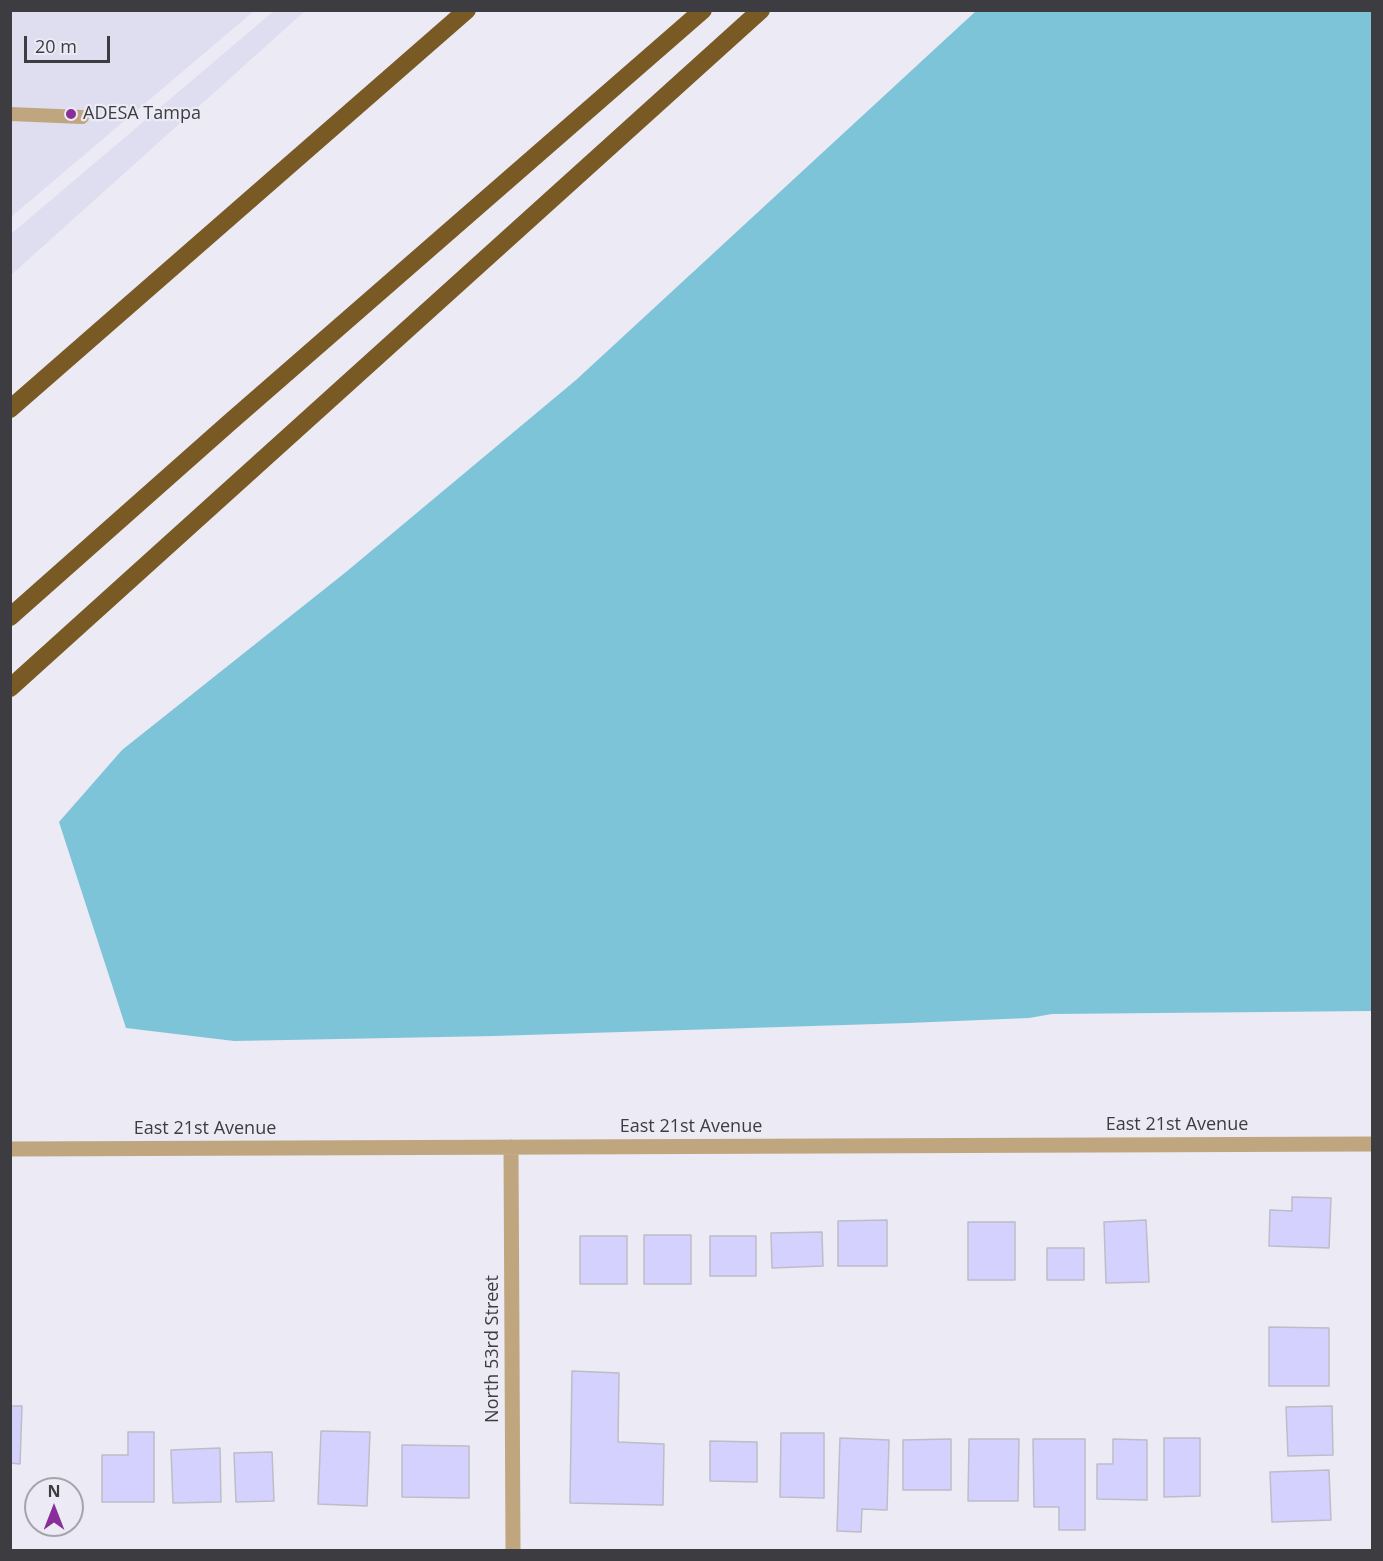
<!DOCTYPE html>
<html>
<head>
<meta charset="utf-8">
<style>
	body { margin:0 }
	#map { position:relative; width:1383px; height:1561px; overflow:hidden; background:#ebeaf5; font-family:"Open Sans",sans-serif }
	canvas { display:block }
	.frame { position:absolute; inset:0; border:12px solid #3d3c41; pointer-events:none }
	.north { position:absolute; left:24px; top:1477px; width:60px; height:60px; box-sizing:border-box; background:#ebeaf5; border:2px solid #a5a4ad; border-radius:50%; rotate:0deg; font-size:16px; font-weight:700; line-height:24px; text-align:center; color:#3d3c41 }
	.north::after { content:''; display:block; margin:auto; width:21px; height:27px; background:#8a2e99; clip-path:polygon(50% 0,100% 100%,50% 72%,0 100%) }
	.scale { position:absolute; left:24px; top:36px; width:86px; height:27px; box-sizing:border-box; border:3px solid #3d3c41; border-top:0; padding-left:8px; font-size:18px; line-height:21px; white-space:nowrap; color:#3d3c41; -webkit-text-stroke:4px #ebeaf5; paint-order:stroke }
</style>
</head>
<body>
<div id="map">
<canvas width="1383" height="1561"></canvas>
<div class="frame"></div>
<div class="north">N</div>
<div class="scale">20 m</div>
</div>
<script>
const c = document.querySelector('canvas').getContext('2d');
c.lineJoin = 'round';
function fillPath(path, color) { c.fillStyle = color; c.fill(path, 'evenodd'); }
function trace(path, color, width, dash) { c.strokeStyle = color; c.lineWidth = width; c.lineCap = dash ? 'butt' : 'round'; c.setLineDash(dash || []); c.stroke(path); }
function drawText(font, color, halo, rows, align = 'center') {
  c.font = font + ' "Open Sans",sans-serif'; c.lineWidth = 4.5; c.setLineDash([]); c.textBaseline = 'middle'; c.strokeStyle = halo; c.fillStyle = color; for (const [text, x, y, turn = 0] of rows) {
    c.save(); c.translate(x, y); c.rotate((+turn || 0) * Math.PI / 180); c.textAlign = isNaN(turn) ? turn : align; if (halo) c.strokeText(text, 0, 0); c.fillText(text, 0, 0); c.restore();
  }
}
const built = new Path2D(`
	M275,10L305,11L11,275V234Z
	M11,11H254L11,217Z`);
const water = new Path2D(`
	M976,11H1372V1011L1052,1014L1029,1018L908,1023L494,1036L234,1041L126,1028L59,822L122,750L346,572L576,380Z`);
const building = new Path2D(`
	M1292,1197L1331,1198L1329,1248L1269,1246L1270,1210L1292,1211Z
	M887,1220V1266H838V1221Z
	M1146,1220L1149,1282L1106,1283L1104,1222Z
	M968,1222H1015V1280H968Z
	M822,1232L823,1266L772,1268L771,1233Z
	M644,1235H691V1284H644Z
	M580,1236H627V1284H580Z
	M710,1236H756V1276H710Z
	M1047,1248H1084V1280H1047Z
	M1269,1327L1329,1328V1386H1269Z
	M572,1371L619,1373L618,1442L664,1444L663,1505L570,1503Z
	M10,1406H22L20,1464L10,1463Z
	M1332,1406L1333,1455L1288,1456L1286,1407Z
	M321,1431L370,1432L367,1506L318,1504Z
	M128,1432H154V1502H102V1455H128Z
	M781,1433H824V1498L780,1497Z
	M840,1438L889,1440L887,1510L862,1509L861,1532L837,1531Z
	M1164,1438H1200V1496L1164,1497Z
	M951,1439V1490H903V1440Z
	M969,1439H1019L1018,1501H968Z
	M1033,1439H1085V1530H1059V1507H1034Z
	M1113,1439L1147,1440V1500L1097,1499V1464H1113Z
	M710,1441L757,1442V1482L710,1481Z
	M402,1445L469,1446V1498L402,1497Z
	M220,1448L221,1502L173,1503L171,1450Z
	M272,1452L274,1501L236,1502L234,1453Z
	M1329,1470L1331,1520L1272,1522L1270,1472Z`);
const lane = new Path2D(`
	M10,114L82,117`);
const street = new Path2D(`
	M511,1147L513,1550
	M10,1149L1372,1144`);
const highway = new Path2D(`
	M10,409L467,10
	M10,617L229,423L703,10
	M10,688L761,10`);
const markers = [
	[71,114,6,"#8a2e99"]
];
const poiNames = [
	["ADESA Tampa",83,114]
];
const streetNames = [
	["East 21st Avenue",1177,1125],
	["East 21st Avenue",691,1127],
	["East 21st Avenue",205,1129],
	["North 53rd Street",493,1349,-90]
];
fillPath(built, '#dfdef0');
fillPath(water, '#7dc4d9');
fillPath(building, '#d5d1fe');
trace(building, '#bdbdc7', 1.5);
trace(lane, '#c0a67e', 14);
trace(street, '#c0a67e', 15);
trace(highway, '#7a5a24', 18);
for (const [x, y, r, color] of markers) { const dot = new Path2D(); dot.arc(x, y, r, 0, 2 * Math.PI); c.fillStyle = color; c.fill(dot); trace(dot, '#ebeaf5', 2); }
drawText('18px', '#3d3c41', '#ebeaf5', poiNames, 'left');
drawText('18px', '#3d3c41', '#ebeaf5', streetNames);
</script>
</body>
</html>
